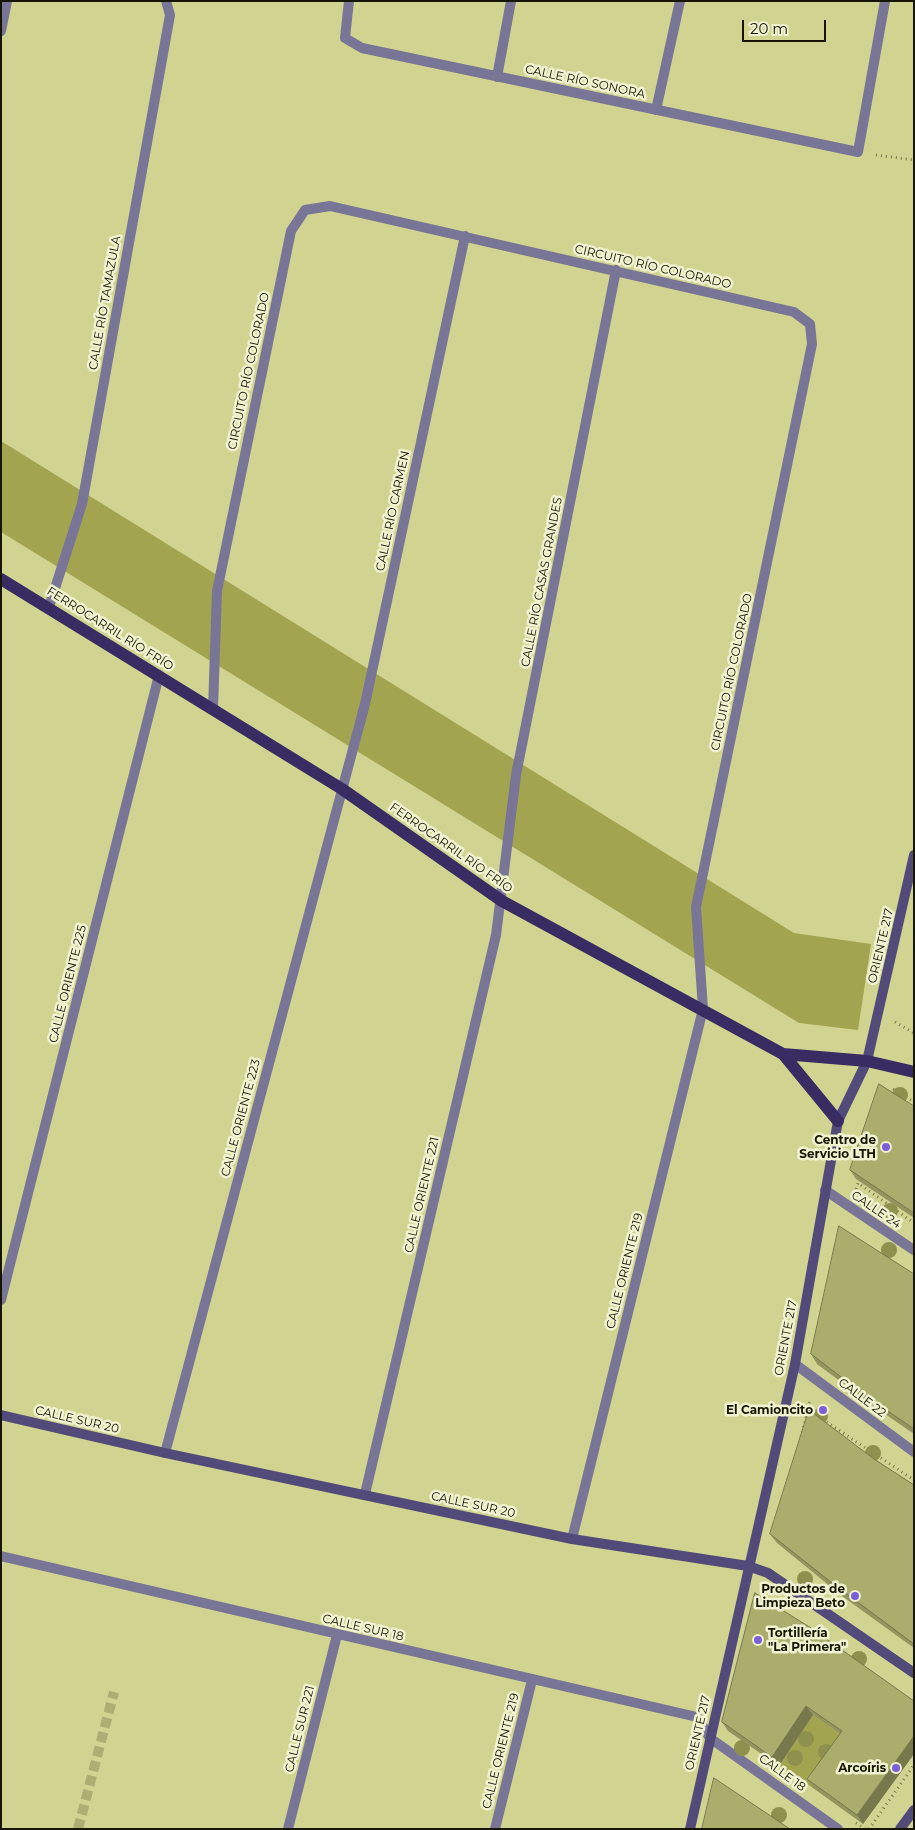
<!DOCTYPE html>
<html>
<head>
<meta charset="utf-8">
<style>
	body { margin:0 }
	#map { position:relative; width:915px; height:1830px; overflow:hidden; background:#d1d491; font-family:Montserrat,sans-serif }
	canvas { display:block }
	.frame { position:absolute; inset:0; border:2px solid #161600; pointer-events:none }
	.scale { position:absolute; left:742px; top:20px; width:84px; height:22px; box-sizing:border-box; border:2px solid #161600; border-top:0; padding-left:6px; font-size:15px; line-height:18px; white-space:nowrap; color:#161600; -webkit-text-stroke:4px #f0f2d1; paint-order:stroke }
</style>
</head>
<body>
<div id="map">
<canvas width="915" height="1830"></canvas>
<div class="frame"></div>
<div class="scale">20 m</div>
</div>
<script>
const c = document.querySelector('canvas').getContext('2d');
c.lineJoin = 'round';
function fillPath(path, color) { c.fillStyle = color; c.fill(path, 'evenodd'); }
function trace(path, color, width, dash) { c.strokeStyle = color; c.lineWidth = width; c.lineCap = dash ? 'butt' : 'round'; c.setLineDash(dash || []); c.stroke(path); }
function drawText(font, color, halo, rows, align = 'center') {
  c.font = font + ' Montserrat,sans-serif'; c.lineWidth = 5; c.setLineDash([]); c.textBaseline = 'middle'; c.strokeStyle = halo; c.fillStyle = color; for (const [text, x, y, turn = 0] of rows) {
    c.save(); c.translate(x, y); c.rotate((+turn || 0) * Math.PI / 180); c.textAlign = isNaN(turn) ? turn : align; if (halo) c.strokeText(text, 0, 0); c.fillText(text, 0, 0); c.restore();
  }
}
const green = new Path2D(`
	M1,441L794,933L871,944L858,1030L799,1023L1,532Z
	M813,1715L849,1740L813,1788L779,1766Z`);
const streetTunnel = new Path2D(`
	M78,1829L114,1692`);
const path = new Path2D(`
	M876,155L914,160
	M895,1022L914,1033
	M893,1089L914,1102
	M856,1189L858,1183L914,1223
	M810,1411L914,1480
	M800,1442L810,1400
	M856,1823L865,1829
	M869,1829L914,1765`);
const street = new Path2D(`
	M349,1L345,38L362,48L858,152L885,1
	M1,31L7,1
	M497,77L511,1
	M656,110L680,1
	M49,607L82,504L170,15L166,1
	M213,709L217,591L291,231L305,210L330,206L794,312L810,324L812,344L696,907L703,1009L572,1539
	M825,1190L914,1250
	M1,1300L159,675
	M795,1364L914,1452
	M165,1453L365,704L465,236
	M365,1494L496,935L516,775L616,270
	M1,1556L697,1717L710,1738L838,1829
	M288,1829L337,1635
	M495,1829L532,1680`);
const secondary = new Path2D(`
	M1,1415L165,1453L572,1539L748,1566L768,1573L914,1673
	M690,1829L795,1364L838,1121L867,1061L914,855
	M900,1829L914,1810`);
const primary = new Path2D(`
	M1,579L342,789L502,901L783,1054L867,1061L914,1072
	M783,1054L838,1121`);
const trees = [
	[900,1095],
	[890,1211],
	[889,1250],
	[820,1416],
	[873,1453],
	[805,1579],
	[859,1659],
	[806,1739],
	[742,1748],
	[826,1752],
	[795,1758],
	[779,1815]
];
const wall = new Path2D(`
	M914,1105V1218L856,1179L850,1170Z
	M914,1274V1434L872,1405L817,1364L811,1354Z
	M874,1459L914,1485V1648L842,1596L777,1543L770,1534Z
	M755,1593L914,1701V1754L863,1824L813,1788L807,1779L840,1734L813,1715L779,1766L728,1731L722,1722Z`);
const shadedWall = new Path2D(`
	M806,1706L813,1715L779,1766L772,1757Z
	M914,1736V1754L863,1824L857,1815Z`);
const building = new Path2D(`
	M879,1084L914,1106V1213L850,1170Z
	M839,1226L914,1274V1429L866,1396L811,1354Z
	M809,1410L874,1459L914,1485V1644L836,1586L770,1534Z
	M755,1593L811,1628L914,1701V1736L857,1815L807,1779L842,1731L806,1706L772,1757L722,1722Z
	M714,1778L790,1829H702Z`);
const markers = [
	[886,1147,5,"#7b5ed9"],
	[823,1410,5,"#7b5ed9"],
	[855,1596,5,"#7b5ed9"],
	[758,1640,5,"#7b5ed9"],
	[896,1768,5,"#7b5ed9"]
];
const streetNames = [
	["CALLE RÍO SONORA",585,82,12],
	["CIRCUITO RÍO COLORADO",653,267,13],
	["CALLE RÍO TAMAZULA",105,303,-80],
	["CIRCUITO RÍO COLORADO",249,371,-78],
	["CALLE RÍO CARMEN",393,511,-78],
	["CALLE RÍO CASAS GRANDES",542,582,-79],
	["FERROCARRIL RÍO FRÍO",110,629,32],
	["CIRCUITO RÍO COLORADO",732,672,-78],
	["FERROCARRIL RÍO FRÍO",451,848,35],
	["ORIENTE 217",881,946,-77],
	["CALLE ORIENTE 225",68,984,-76],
	["CALLE ORIENTE 223",241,1118,-75],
	["CALLE ORIENTE 221",422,1195,-77],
	["CALLE 24",876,1210,34],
	["CALLE ORIENTE 219",625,1271,-76],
	["ORIENTE 217",786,1338,-79],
	["CALLE 22",862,1398,37],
	["CALLE SUR 20",77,1420,13],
	["CALLE SUR 20",473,1505,12],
	["CALLE SUR 18",363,1628,13],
	["CALLE SUR 221",300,1729,-76],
	["ORIENTE 217",698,1733,-77],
	["CALLE ORIENTE 219",501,1751,-76],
	["CALLE 18",782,1773,36]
];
const poiNames = [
	["Centro de",876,1140],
	["Servicio LTH",876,1154],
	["El Camioncito",813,1410],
	["Productos de",845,1589],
	["Limpieza Beto",845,1603],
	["Tortillería",768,1633,"left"],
	["\"La Primera\"",768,1647,"left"],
	["Arcoíris",886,1768]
];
fillPath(green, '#a2a450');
trace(streetTunnel, '#acae74', 10, [10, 5]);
trace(path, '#77794c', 3, [1, 4]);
trace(street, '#797596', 10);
trace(secondary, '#524b79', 10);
trace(primary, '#382c63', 12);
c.fillStyle = '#8e904e';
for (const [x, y] of trees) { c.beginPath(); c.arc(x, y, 8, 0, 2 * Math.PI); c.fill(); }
fillPath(wall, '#92955d');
fillPath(shadedWall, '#77794c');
fillPath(building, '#aaad6c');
trace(building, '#77794c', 1);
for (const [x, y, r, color] of markers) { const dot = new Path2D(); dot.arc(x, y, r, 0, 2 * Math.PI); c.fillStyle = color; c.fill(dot); trace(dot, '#f0f2d1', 2); }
drawText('12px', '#161600', '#f0f2d1', streetNames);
drawText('bold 12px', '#161600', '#f0f2d1', poiNames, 'right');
</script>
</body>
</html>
